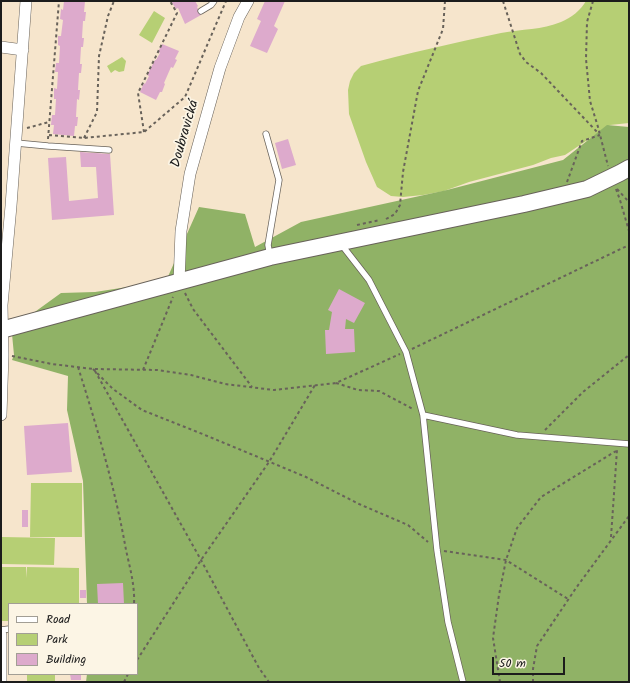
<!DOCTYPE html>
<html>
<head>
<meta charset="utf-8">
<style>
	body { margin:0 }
	#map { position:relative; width:630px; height:683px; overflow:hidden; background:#f6e5cc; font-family:Kalam,sans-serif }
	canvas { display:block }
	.frame { position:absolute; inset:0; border:2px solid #1c1c1c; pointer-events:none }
	.legend { position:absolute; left:8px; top:603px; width:130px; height:72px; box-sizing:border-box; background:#fcf5e5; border:1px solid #a29e95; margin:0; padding:5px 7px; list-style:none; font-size:12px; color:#1c1c1c }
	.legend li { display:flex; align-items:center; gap:8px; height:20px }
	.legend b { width:20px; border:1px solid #a29e95 }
	.scale { position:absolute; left:492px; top:657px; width:73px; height:18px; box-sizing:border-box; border:2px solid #1c1c1c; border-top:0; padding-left:5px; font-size:12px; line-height:14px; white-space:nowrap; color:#1c1c1c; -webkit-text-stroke:3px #fcf5e5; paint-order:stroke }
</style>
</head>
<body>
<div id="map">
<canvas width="630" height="683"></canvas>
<div class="frame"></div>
<ul class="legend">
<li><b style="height:5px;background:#fff"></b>Road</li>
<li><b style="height:11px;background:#b6cf74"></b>Park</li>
<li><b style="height:11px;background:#dac"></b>Building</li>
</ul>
<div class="scale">50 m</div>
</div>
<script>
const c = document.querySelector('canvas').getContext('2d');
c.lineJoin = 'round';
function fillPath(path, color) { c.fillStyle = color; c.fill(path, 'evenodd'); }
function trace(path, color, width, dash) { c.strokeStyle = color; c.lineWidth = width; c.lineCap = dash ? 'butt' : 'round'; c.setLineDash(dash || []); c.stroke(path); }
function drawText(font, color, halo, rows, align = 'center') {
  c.font = font + ' Kalam,sans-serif'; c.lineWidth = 3.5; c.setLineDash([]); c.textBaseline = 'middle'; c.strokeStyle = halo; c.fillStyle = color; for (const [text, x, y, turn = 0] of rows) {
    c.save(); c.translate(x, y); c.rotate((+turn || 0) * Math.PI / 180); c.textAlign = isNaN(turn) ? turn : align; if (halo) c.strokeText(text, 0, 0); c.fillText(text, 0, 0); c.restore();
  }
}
const green = new Path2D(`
	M586,1H629V123L610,125L565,155L551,158L533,165L469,182L444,191L423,195L403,197L391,196L377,187L366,162L349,114L348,90L350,81L354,73L361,66C408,53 454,43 501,33C522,29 542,30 561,22C571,18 581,10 586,1Z
	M154,11L165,18L152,43L139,35Z
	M122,57L126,61L124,71L119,72L115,70L111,73L107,66Z
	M31,483H82V537H30Z
	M2,537L55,538L54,565L2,564Z
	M2,567H26L27,578V567L79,568V604H9V621H2Z
	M27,674H55V682H27Z`);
const forest = new Path2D(`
	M607,125L629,127V682H86L87,674H137V604H87L83,481L67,410L68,376L12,360L14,355L12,334L32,314L61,293L95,292L166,281L199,207L245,214L255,247L301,222L447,190L563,160Z`);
const building = new Path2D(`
	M64,1H85L84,12H86L85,21H83L82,38H84L83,47H81L80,64H82L81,73H79L78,90H80L79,100L77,99L76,117H78L77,126H75L74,136L53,134L54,125H51L52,115H55L56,99H54V88L57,89L58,72H55L56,63H59L60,46L58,45V36H61L63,20L60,19L61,9L63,10Z
	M171,1H195L198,6L197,7L201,15L185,24L178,8L176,9Z
	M265,1H285L274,26L278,29L267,53L250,46L261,21L257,19Z
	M162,44L179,51L175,59L177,60L173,68L171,67L164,83L165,84L162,92H160L156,100L140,92L144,83L145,84L149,76L147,75L155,60H156L160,53L158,52Z
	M288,139L296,165L282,169L275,143Z
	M80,152L110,154L114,215L52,220L48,158L66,157L69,201L98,198L96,167H81Z
	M339,289L365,303L354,323L346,319L345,329H354L355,352L326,354L325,330H329L332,312L328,310Z
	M68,423L72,472L27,475L24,426Z
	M22,510H28V527H22Z
	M123,583L124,604H98L97,584Z
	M80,590H86V598H80Z
	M70,674H81V680H71Z`);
const path = new Path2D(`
	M503,1L520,54L526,62L541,73L599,134
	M593,1L587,22L586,59L590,101L598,127L608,166
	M27,128L49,122
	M144,132L138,93L177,13L170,1
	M49,135L84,138L144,132L185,97L226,1
	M84,138L97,112L99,56L108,16L114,1
	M48,139L59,1
	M567,182L582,141L600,135
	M616,189L620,200L629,231
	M617,189L629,202
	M386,219L395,214L400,205L403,172L418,91L443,29L445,1
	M357,225L380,220
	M185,293L193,309L252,387
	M412,349L629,245
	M12,356L52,364L93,369L157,370L191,375L225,384L274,390L336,383L400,354
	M78,367C97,427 115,488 126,550C130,568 135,586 134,604
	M93,369L113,389L142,410L205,435L306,477L359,504L408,525L428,542
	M143,370L173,297
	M95,371L201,560L259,668L269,682
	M336,383L358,390L379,391L413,409
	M545,430L583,392L629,355
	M611,537L617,450
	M444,551L506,560L568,599
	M137,660L201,560L269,462L315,385
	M124,682L128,674
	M500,682L493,638L499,595L506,560L517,528L541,497L616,451
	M533,682V669L537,646L576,588L629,516`);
const lane = new Path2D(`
	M201,11L211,5L214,1
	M266,134L279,180L268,245L270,256
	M16,143L48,146L109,150
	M341,244L369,280L406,352L423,415L437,550L448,622L463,682
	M423,415L517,435L629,444
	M1,630L9,629`);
const street = new Path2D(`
	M1,47L23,50
	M179,282L181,231L190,174L220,68L239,17L248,1
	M1,415L3,355L2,305L11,206L26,1
	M1,635V682`);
const secondary = new Path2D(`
	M1,330L270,257L524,204L587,189L620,173L629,168`);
const streetNames = [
	["Doubravická",186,134,-74]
];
fillPath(green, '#b6cf74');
fillPath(forest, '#90b266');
fillPath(building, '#dac');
trace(lane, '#68625a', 7);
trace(street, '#68625a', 12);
trace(secondary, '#68625a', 18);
trace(path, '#68625a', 2, [3, 3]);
trace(lane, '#fff', 5.5);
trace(street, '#fff', 11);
trace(secondary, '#fff', 16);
drawText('14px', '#1c1c1c', '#fcf5e5', streetNames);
</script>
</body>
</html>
